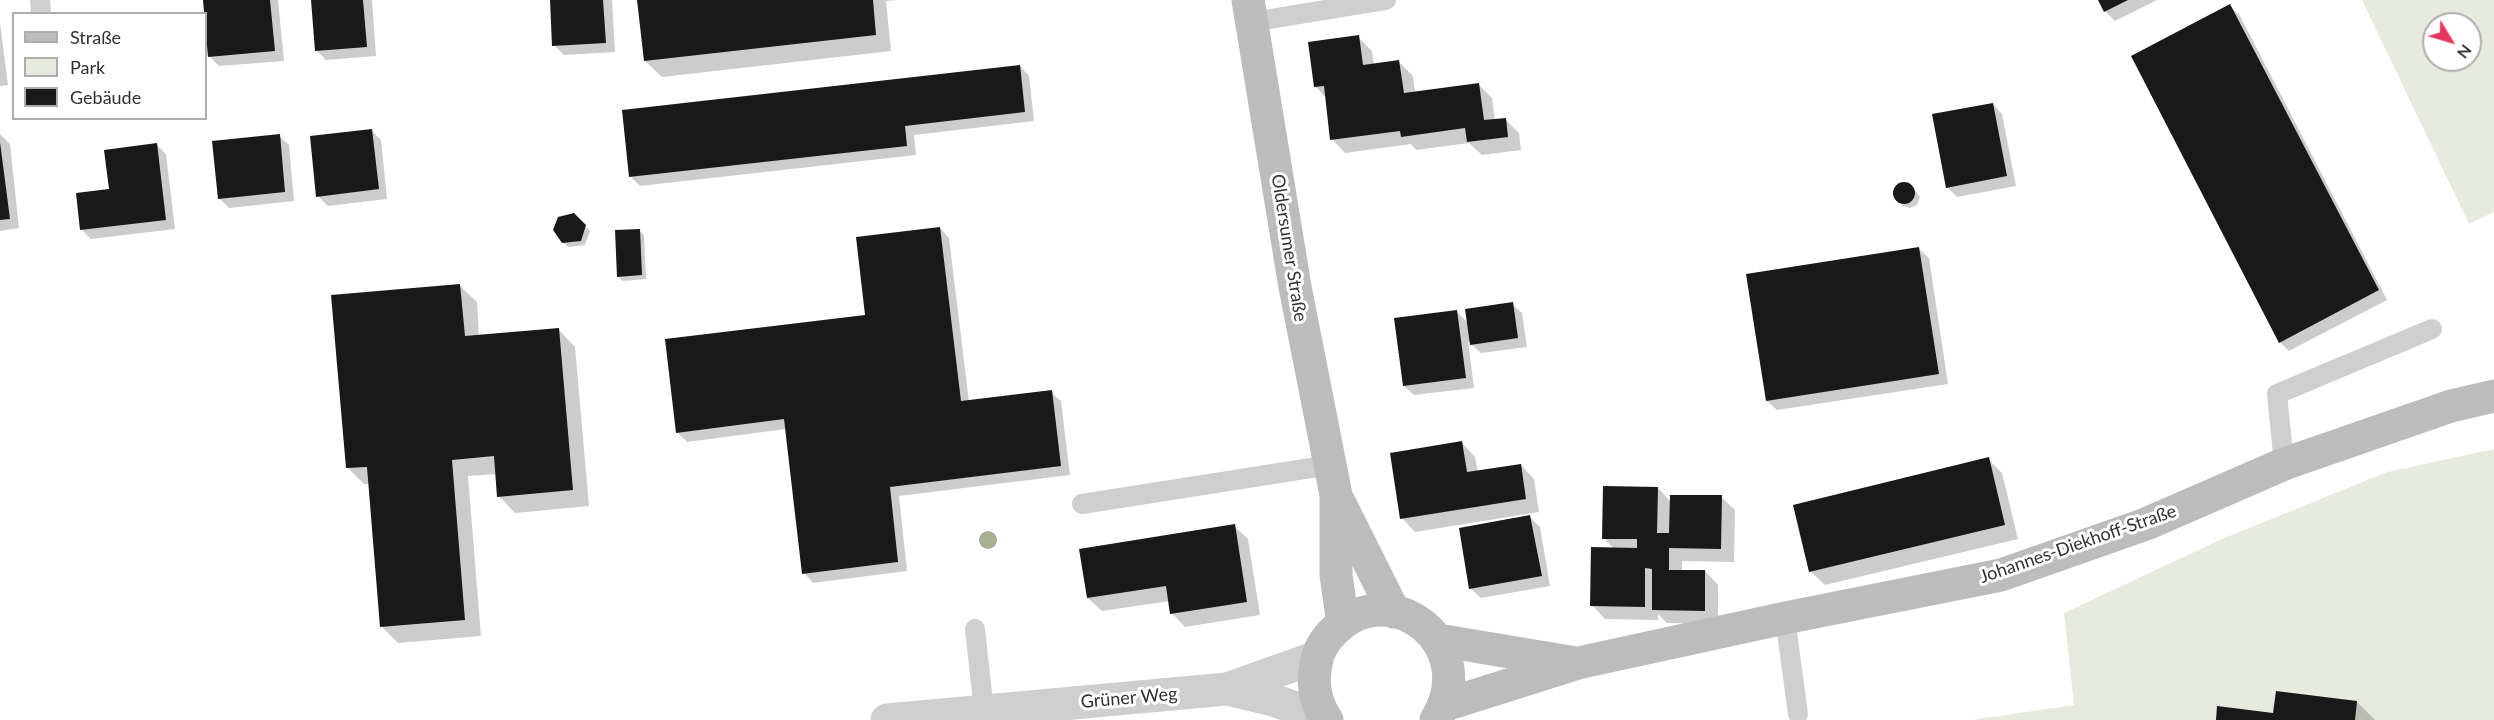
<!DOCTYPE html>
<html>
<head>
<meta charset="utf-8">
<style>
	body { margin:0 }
	#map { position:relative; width:2494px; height:720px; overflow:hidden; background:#fff; font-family:Lato,sans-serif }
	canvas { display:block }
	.legend { position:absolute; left:12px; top:12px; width:195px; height:108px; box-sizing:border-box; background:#fff; border:2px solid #adadad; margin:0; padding:8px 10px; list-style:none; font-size:18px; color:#323232 }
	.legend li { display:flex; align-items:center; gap:12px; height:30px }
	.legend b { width:30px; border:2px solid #adadad }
	.north { position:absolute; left:2422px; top:12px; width:60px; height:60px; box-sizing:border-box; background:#fff; border:2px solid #adadad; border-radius:50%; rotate:128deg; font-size:16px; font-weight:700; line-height:24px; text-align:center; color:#323232 }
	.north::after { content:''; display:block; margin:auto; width:21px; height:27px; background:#e4395d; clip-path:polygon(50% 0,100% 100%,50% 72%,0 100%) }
</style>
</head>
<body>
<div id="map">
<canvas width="2494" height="720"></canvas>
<ul class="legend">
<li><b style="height:8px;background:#bcbcbc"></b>Straße</li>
<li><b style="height:16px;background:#e7ebde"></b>Park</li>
<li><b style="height:16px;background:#191919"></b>Gebäude</li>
</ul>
<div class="north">N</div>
</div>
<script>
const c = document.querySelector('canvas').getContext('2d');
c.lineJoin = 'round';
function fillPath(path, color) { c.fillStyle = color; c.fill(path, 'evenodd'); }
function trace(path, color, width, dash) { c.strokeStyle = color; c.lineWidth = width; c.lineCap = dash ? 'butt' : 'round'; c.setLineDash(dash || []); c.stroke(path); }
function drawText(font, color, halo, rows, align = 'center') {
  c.font = font + ' Lato,sans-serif'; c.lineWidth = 6; c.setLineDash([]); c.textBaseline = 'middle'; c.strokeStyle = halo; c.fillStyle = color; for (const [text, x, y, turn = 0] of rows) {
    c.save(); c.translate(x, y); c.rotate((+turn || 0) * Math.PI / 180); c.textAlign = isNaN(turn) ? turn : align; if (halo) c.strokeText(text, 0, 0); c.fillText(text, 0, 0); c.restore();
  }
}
const green = new Path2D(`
	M2362,0H2494V212L2469,224ZM2434,24H2470V60H2434Z
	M2494,449V720H1972L2074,705L2064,613L2222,539L2387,472Z`);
const shadow = new Path2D(`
	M205,0H278L284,61L219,66L209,56Z
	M313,0H372L376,56L326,60L316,50Z
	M552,0H612L615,52L564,55L554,45Z
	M638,0H898L886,1L891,51L662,77L645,61Z
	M2100,0H2157L2115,21L2105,11Z
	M2230,6L2240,16L2387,300L2289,351L2280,342Z
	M0,23L8,85L0,86Z
	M1358,37L1372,51L1374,65L1399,62L1413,76L1415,93L1478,84L1492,98L1495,121L1505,119L1519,133L1521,150L1482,155L1469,143L1416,150L1411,144L1345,153L1332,139L1326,98L1316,87Z
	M1020,66L1029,76L1034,121L914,135L916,155L640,186L631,177Z
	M1993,104L2002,114L2016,186L1957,197L1947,187Z
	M372,131L381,140L387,199L328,206L318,196Z
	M0,134L10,144L19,228L0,231Z
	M279,136L289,145L294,201L229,208L219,198Z
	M157,145L166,154L175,229L91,239L81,229L110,190Z
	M1903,182L1911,185L1920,197L1917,205L1910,208L1903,206L1894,193L1896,186Z
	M574,214L590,231L585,245L568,247L563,242Z
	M940,228L949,238L969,402L1051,392L1061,401L1070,475L899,496L907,571L813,583L804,573L786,429L687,442L677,432L867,316Z
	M639,231L644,235L646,279L623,281L618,276Z
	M1919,249L1929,258L1948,384L1777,410L1767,401Z
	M460,286L477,302L479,337L559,330L575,347L589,506L515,513L499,496L497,474L468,476L481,636L398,643L381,626L369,484H364L348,468Z
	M1512,304L1522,313L1527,347L1481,353L1468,341L1474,388L1414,395L1404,386L1456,311L1468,323Z
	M1462,443L1475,457L1478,472L1521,465L1534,479L1539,512L1415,532L1402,518Z
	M1988,459L2002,473L2018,539L1825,585L1811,572L1795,506Z
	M1658,488L1671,502L1721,497L1735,510L1734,562L1682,561V571H1705L1718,585V624L1667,623L1658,614V620L1605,619L1592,605L1614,549L1604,538Z
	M1530,517L1540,527L1550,586L1481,598L1471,589Z
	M1234,526L1248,539L1260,615L1185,627L1172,613L1170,601L1102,611L1088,598Z
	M2357,702L2375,720H2217L2275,714Z`);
const building = new Path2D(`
	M203,0H270L275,51L208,57Z
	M311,0H363L367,47L315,51Z
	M550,0H603L606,43L552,46Z
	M637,0H873L876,35L644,61Z
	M2098,0H2128L2104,12Z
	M2230,4L2379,290L2279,343L2131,56Z
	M1359,35L1363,65L1399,60L1404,93L1479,83L1484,120L1506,118L1508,137L1467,142L1465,128L1401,137L1400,131L1330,140L1324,86L1314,87L1308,42Z
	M1020,65L1025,112L905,126L907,146L629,177L622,110Z
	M1993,103L2007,176L1946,188L1932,114Z
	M372,129L379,189L316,197L310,136Z
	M280,134L285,192L218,199L212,141Z
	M0,142L10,219L0,220Z
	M157,143L166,220L80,230L76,193L109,189L104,150Z
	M1893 193a11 11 0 1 1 22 0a11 11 0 1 1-22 0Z
	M574,213L586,225L581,241L562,243L553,230L558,217Z
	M940,227L961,401L1052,390L1061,466L890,487L898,562L802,574L784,419L676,433L665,339L865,315L856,237Z
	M640,229L642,275L617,277L615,230Z
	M1919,247L1939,374L1766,401L1746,274Z
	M460,284L465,336L559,328L573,490L497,497L494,456L452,460L465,620L380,627L367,467L346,468L331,295Z
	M1513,302L1518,338L1470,345L1465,309Z
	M1457,310L1466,378L1403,386L1394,318Z
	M1462,441L1467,472L1521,464L1526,499L1400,519L1390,453Z
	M1989,457L2005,525L1809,572L1793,505Z
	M1603,486L1658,487L1657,533H1669L1670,495H1722L1721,549L1669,548V570H1705V611L1652,610V569L1645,568V607L1590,606L1591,547L1637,548V539H1602Z
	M1530,515L1542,576L1469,589L1459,528Z
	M1235,524L1247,602L1170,614L1166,586L1087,598L1079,549Z
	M2276,691L2357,701L2355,720H2216L2217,706L2273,713Z`);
const lane = new Path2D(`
	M40,0L41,14
	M1252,22L1386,0
	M2284,464L2277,394L2432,329
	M1082,504L1330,465
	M1785,618L1798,714
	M975,629L984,711`);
const street = new Path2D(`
	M1227,689L1273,700L1325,718
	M887,720L1227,689L1317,657`);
const secondary = new Path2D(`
	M1248,0L1295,287L1336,495V575L1343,623
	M1339,502L1394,612
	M1438,640L1570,662
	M1445,705L1578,663L1785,618L2001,575L2146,524L2284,464L2451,406L2494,396
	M1327,720C1315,703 1312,684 1316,664C1318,650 1326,638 1336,629C1392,575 1482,645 1436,720`);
const trees = [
	[988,540]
];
const streetNames = [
	["Oldersumer Straße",1289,248,81],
	["Johannes-Diekhoff-Straße",2078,544,-19],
	["Grüner Weg",1129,698,-5]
];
fillPath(green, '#e7ebde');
fillPath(shadow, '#0003');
fillPath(building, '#191919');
trace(lane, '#cfcfcf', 20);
trace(street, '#cfcfcf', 33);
trace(secondary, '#bcbcbc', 33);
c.fillStyle = '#a5b095';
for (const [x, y] of trees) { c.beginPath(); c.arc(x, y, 9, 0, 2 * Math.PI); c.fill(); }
drawText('18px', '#323232', '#fff', streetNames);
</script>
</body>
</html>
